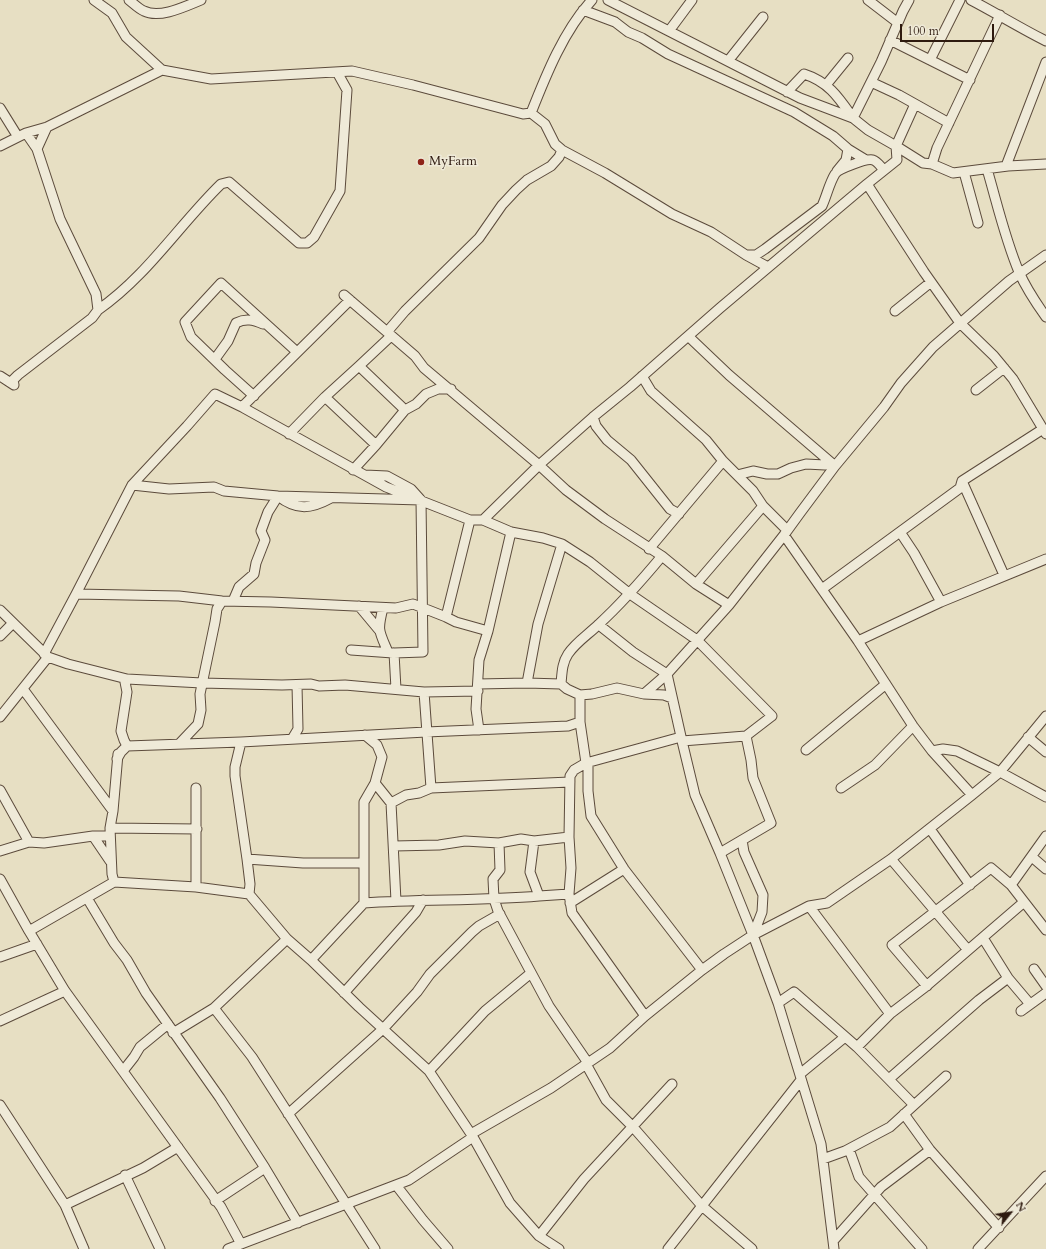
<!DOCTYPE html>
<html>
<head>
<meta charset="utf-8">
<style>
	body { margin:0 }
	#map { position:relative; width:1046px; height:1249px; overflow:hidden; background:#e7dfc3; font-family:Cardo,serif }
	canvas { display:block }
	.north { position:absolute; left:990px; top:1193px; width:40px; height:40px; -webkit-text-stroke:3px #efead8; paint-order:stroke; rotate:60deg; font-size:11px; font-weight:700; line-height:16px; text-align:center; color:#2e1a0f }
	.north::after { content:''; display:block; margin:auto; width:14px; height:18px; background:#2e1a0f; clip-path:polygon(50% 0,100% 100%,50% 72%,0 100%) }
	.scale { position:absolute; left:900px; top:24px; width:94px; height:18px; box-sizing:border-box; border:2px solid #2e1a0f; border-top:0; padding-left:5px; font-size:12px; line-height:14px; white-space:nowrap; color:#2e1a0f; -webkit-text-stroke:3px #efead8; paint-order:stroke }
</style>
</head>
<body>
<div id="map">
<canvas width="1046" height="1249"></canvas>
<div class="north">N</div>
<div class="scale">100 m</div>
</div>
<script>
const c = document.querySelector('canvas').getContext('2d');
c.lineJoin = 'round';
function trace(path, color, width, dash) { c.strokeStyle = color; c.lineWidth = width; c.lineCap = dash ? 'butt' : 'round'; c.setLineDash(dash || []); c.stroke(path); }
function drawText(font, color, halo, rows, align = 'center') {
  c.font = font + ' Cardo,serif'; c.lineWidth = 3; c.setLineDash([]); c.textBaseline = 'middle'; c.strokeStyle = halo; c.fillStyle = color; for (const [text, x, y, turn = 0] of rows) {
    c.save(); c.translate(x, y); c.rotate((+turn || 0) * Math.PI / 180); c.textAlign = isNaN(turn) ? turn : align; if (halo) c.strokeText(text, 0, 0); c.fillText(text, 0, 0); c.restore();
  }
}
const minor = new Path2D(`
	M94,0L112,13L126,37L162,70
	M129,0C134,4 139,9 144,11C160,19 186,6 201,0
	M608,0L800,98L853,118L868,130L896,146L897,160L867,184L924,272L960,323L994,356L1013,379L1046,434
	M868,0L898,23
	M971,0C996,13 1020,28 1046,41
	M583,10L615,22L628,32L642,38L668,54L794,112L833,136L848,149L866,160
	M669,31L692,0
	M890,40L970,80
	M930,60L960,0
	M728,61L763,17
	M871,82L899,95L949,123
	M826,85L848,58
	M787,92L804,74C829,82 839,98 853,118L881,62L903,11L909,0
	M915,104L896,146L923,163L932,164L953,173L1008,166L1046,164
	M0,108L18,137
	M531,113C546,75 564,30 592,0
	M0,146L26,133L47,127L162,70L211,79L352,71L413,85L523,114L531,113L545,124L555,144L562,150L605,173L672,214L711,232L746,255L768,267
	M37,149L47,127
	M932,164L937,148L1000,15
	M1006,166L1046,62
	M987,169C997,203 1005,239 1019,272C1026,288 1036,303 1046,317
	M837,171L846,160L848,149
	M964,172L978,223
	M747,255H756L765,249L822,206C827,195 829,184 835,174C838,169 867,158 873,160C877,161 881,167 884,170
	M344,295L415,356L424,368L539,465L566,490L605,519L662,556L696,584L729,605
	M98,310C147,276 179,225 221,184L229,182L299,243H307L314,237L340,191L347,90L337,72
	M895,311L931,282
	M387,332L405,311L479,238L502,205L516,190L527,180L551,166L559,157L562,150
	M688,336L729,375L835,466
	M215,359L228,341L236,323C246,318 253,320 263,324
	M359,366L405,410
	M0,376L14,385L13,380L18,375L92,318L98,310L96,294L60,219L37,149L26,133
	M642,376L651,391L706,440L723,461L753,491L763,506L787,530
	M976,390L1004,368
	M254,396L225,370L191,337L185,322L221,283L297,352
	M325,397L376,445
	M242,407L350,300
	M593,417L596,426L607,440L631,460L670,509L679,514
	M289,434L325,397L359,366L391,336
	M353,470L376,445L405,410L416,404L426,394L438,389H451
	M365,475L387,476L411,489L420,499
	M737,475L753,471L767,474H778L791,468L806,464L825,465L831,463
	M962,481L1004,575
	M132,485L169,489L214,487L224,491L278,496L421,500L423,652L394,653L396,689
	M483,520L539,465L593,417L630,387L720,308L867,184
	M900,532L914,553L941,602
	M784,535L858,641L913,726L932,751L972,795
	M649,549L723,461
	M696,584L763,506
	M822,589L960,488L962,481L1043,429
	M76,594L179,596L222,601L271,602L396,608L413,604L446,617L456,622L488,631L479,660L476,709L479,730
	M233,601L239,587L254,574L256,563L265,540L261,531L268,512L278,496C297,511 311,509 331,498
	M359,606L379,630
	M383,608C377,631 379,631 388,652
	M0,610L48,657L68,664L127,679
	M446,617L470,520
	M599,625L633,652L667,674L682,741L695,795L720,853
	M488,631L511,532
	M0,636L13,623
	M858,641L941,602L1046,559
	M351,650L393,653
	M44,654L76,594L132,485L187,426L215,394L242,407L386,487L470,520H483L511,532L543,538L562,544L590,562L630,594L697,640L772,716L746,736L751,760L753,778L771,823L720,853L753,935L778,1003L821,1144L834,1249
	M527,683L538,624L562,544
	M478,684L527,683L561,684L567,689L580,695L592,694L617,688L644,694L664,695L672,698
	M561,684C562,673 562,663 568,654C576,642 589,634 599,624C622,603 642,580 662,556
	M23,689L113,811
	M424,692L431,788
	M644,694L667,674L729,605L784,535L800,513L835,466L884,407L901,383L933,347L1009,281L1046,255
	M580,695V722L586,763
	M0,717L48,657
	M1028,737L1046,752
	M292,739L298,729L297,685
	M682,741L746,736
	M241,742L235,767V776L247,859L250,884L249,894
	M179,744L198,724L201,710L200,694L215,622L217,609L222,601
	M127,746L124,740L121,731L127,692L125,682L127,679L202,683L282,685L311,684L319,686L345,685L424,692L478,691
	M806,750L886,684
	M932,751L943,749L957,751L1000,772L1046,797
	M117,759L121,752L127,746L241,742L426,732L568,726L580,722
	M588,762V791L591,816L624,869L702,970
	M375,783L391,803
	M841,788L875,765L913,726
	M0,790L29,842
	M110,828L197,829
	M930,829L970,885
	M93,836L110,861
	M742,840L744,852L763,895L762,912L753,935
	M534,841L530,872L539,896L569,894
	M499,843L500,870L493,879L494,899L498,911L549,1006L588,1063
	M394,846L439,845L465,841L499,843L521,839L534,841L569,837
	M0,851L29,842L44,843L93,836H110
	M1032,857L1046,869
	M247,859L303,863H363
	M891,859L968,950
	M0,879L29,931L65,991L221,1207L241,1244
	M114,882L112,874L110,828L113,811L118,754
	M1011,885L1046,836
	M196,887V788
	M87,898L114,943L127,960L146,993L220,1098L265,1168L298,1223
	M396,901L391,803L406,795L419,793L431,788L570,782
	M364,903V802L375,783L382,757L377,745L365,735
	M570,903L624,869
	M809,906L890,1014
	M29,931L114,882L196,887L249,894L287,939L311,960L359,1007L429,1071L473,1137L510,1203L539,1236L559,1249
	M0,957L37,944
	M311,960L364,903C422,899 481,901 539,896
	M1034,969L1046,986
	M1008,978L1030,1004
	M927,986L892,945L991,868L1011,885L1046,930
	M344,993L416,912L423,900
	M778,1003L794,992L857,1047L914,1105
	M214,1008L252,1057L375,1249
	M1021,1011L1046,993
	M645,1016L572,913L569,894L571,868L569,837L570,776L574,770L586,763L681,737
	M0,1021L65,991
	M173,1033L214,1008L287,939
	M857,1047L890,1014L924,988L1024,902
	M586,1064L606,1100L633,1127L702,1206L752,1249
	M123,1071L134,1057L140,1047L168,1024
	M429,1071L485,1011L531,973
	M800,1074L845,1037
	M889,1079L979,1000L1008,978L983,938
	M0,1105L65,1205L84,1249
	M288,1114L383,1029L417,992L430,974L472,932L479,926L500,914
	M904,1114L930,1150L999,1228
	M471,1134L551,1088L610,1048L645,1016L702,970L724,954L753,935L809,906L827,903L891,859L972,795L1000,772L1046,716
	M849,1149L859,1177L922,1249
	M823,1159L845,1151L890,1127L946,1076
	M125,1175L160,1249
	M396,1185L423,1220L448,1249
	M215,1201L265,1168
	M65,1205L143,1168L178,1147
	M539,1236L584,1179L672,1084
	M833,1241L881,1187L930,1150
	M228,1249L409,1180L473,1137
	M668,1249L801,1080
	M978,1249L1046,1176`);
const markers = [
	[421,162,4,"#8f2418"]
];
const poiNames = [
	["MyFarm",429,162]
];
trace(minor, '#5c4b3c', 11);
trace(minor, '#efead8', 9);
for (const [x, y, r, color] of markers) { const dot = new Path2D(); dot.arc(x, y, r, 0, 2 * Math.PI); c.fillStyle = color; c.fill(dot); trace(dot, '#efead8', 1.5); }
drawText('13px', '#2e1a0f', '#efead8', poiNames, 'left');
</script>
</body>
</html>
